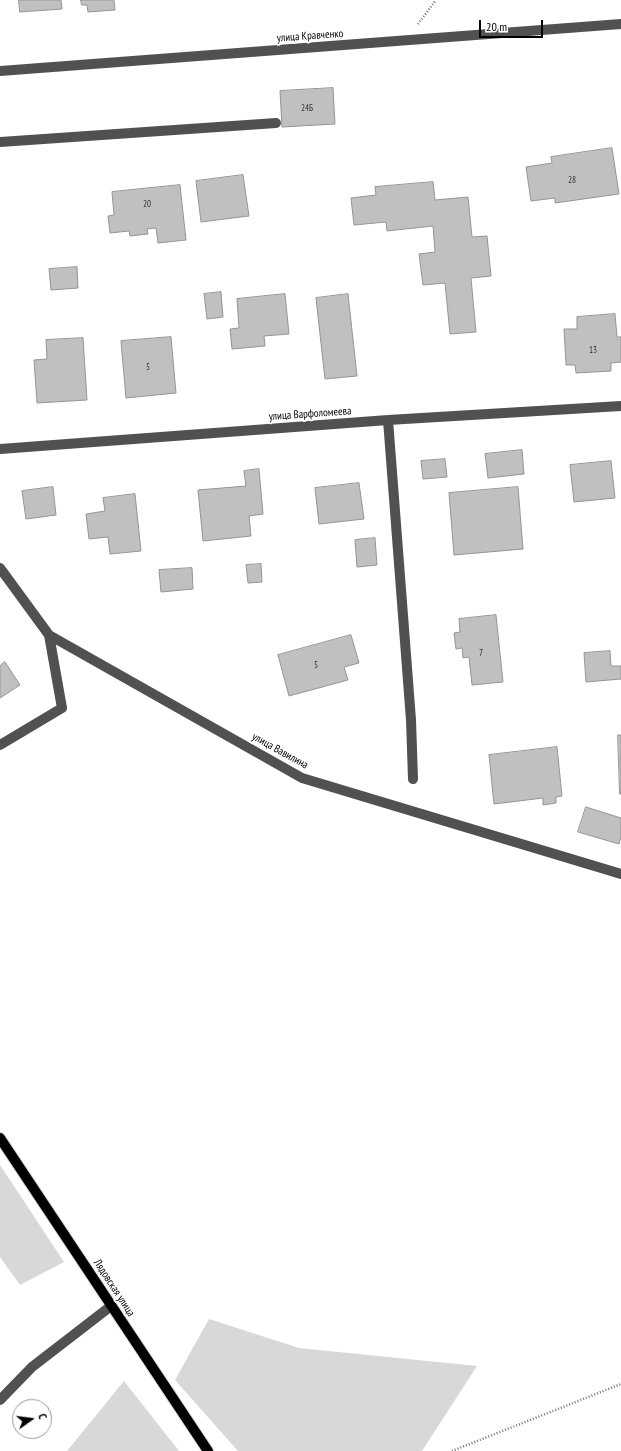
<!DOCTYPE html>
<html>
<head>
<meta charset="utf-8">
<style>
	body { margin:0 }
	#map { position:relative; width:621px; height:1451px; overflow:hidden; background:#fff; font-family:"PT Sans Narrow",sans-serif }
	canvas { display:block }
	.north { position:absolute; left:12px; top:1399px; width:40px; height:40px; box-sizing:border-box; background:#fff; border:1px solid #999; border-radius:50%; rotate:76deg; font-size:11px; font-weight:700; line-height:16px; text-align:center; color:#000 }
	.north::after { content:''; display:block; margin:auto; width:14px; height:18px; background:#000; clip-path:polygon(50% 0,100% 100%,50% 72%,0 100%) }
	.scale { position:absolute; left:479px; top:20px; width:64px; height:18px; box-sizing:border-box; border:2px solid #000; border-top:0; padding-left:5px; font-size:12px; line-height:14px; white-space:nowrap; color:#000; -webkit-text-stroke:3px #fff; paint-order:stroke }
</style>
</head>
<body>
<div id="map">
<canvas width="621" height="1451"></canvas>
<div class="north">С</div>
<div class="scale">20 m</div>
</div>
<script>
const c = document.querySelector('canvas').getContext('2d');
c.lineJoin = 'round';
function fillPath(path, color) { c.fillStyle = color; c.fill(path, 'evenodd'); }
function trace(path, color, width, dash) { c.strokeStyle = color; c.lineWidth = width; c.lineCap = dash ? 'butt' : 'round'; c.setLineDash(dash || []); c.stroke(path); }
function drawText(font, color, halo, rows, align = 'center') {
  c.font = font + ' "PT Sans Narrow",sans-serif'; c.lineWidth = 4; c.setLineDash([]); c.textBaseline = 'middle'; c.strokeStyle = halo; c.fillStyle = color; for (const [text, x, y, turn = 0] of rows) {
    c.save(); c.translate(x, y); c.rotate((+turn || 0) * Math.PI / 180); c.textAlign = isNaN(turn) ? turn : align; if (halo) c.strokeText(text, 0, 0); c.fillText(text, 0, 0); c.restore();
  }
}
const green = new Path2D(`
	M0,1165L64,1262L20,1285L0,1257Z
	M209,1319L299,1348L477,1366L422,1451H238L175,1380Z
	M124,1381L179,1451H67Z`);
const building = new Path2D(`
	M19,0H61L62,9L20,12Z
	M81,0H114L115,10L88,12L87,5H82Z
	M333,88L335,124L282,127L280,91Z
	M612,148L619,194L555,203V198L531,201L526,167L552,163L551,157Z
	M243,175L249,216L201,222L196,181Z
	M433,182L435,200L468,197L472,237L487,236L491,276L471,278L476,332L450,334L445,283L423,285L419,254L435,252L433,226L387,231L386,222L354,225L351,198L376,195L375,187Z
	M180,185L186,240L158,243L156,228L147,229L148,234L130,236L129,231L110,233L108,216L114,215L112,192Z
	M77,267L78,288L51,290L49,269Z
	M221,292L223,317L207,319L204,294Z
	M285,294L289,334L264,336L265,346L232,349L230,329L239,328L237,299Z
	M348,294L357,376L325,379L316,298Z
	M615,314L617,337H621V362L611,363V371L576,373L575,365H566L564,329H577V317Z
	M171,337L176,393L126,398L121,341Z
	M83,338L87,400L37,403L34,360L47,359L46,340Z
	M522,450L524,474L488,478L485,454Z
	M445,459L447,477L423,479L421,461Z
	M611,461L615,498L574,502L570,465Z
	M259,469L263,514L249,516L251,536L203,541L198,490L246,486L244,471Z
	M359,483L364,519L319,524L315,488Z
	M53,487L56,515L26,519L22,491Z
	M518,487L523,549L454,555L449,493Z
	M135,494L141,551L110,554L108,537L89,539L86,514L105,511L103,498Z
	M375,538L377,565L357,567L355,540Z
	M261,564L262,582L248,583L246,565Z
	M192,568L193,589L161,592L159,570Z
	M496,615L503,682L472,685L469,657L463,658L462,648L456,649L454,633L460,632L459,619Z
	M351,635L359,663L344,667L348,680L289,696L278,655Z
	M610,651L611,666H621V679L586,682L584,653Z
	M5,662L20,685L0,698V666Z
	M618,735H621V794H620Z
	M557,747L562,796L556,797V803L543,805V798L494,804L489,755Z
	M586,807L621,818V837L619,844L578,832Z`);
const path = new Path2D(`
	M418,24L436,0
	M452,1451L621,1384`);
const minor = new Path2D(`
	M0,71L621,24
	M0,142L276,123
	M388,420L411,720L413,779
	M0,449L388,420L621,406
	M0,568L49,635L302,778L621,874
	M0,745L62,708L49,635
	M0,1400L32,1367L111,1306`);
const major = new Path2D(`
	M0,1138L208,1451`);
const numberNames = [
	["24Б",307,108],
	["28",572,180],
	["20",147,204],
	["13",593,350],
	["5",148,367],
	["7",481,653],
	["5",316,665]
];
const streetNames = [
	["улица Кравченко",310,36,-4],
	["улица Варфоломеева",310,414,-4],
	["улица Вавилина",280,751,29],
	["Лядовская улица",114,1288,57]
];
fillPath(green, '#d8d8d8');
fillPath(building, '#c0c0c0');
trace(building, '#959595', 1);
trace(major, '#dbdbdb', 12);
trace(path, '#737373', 2.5, [1, 2]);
trace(minor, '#515151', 10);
trace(major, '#000', 10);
drawText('9px', '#303030', null, numberNames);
drawText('11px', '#000', '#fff', streetNames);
</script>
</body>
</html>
